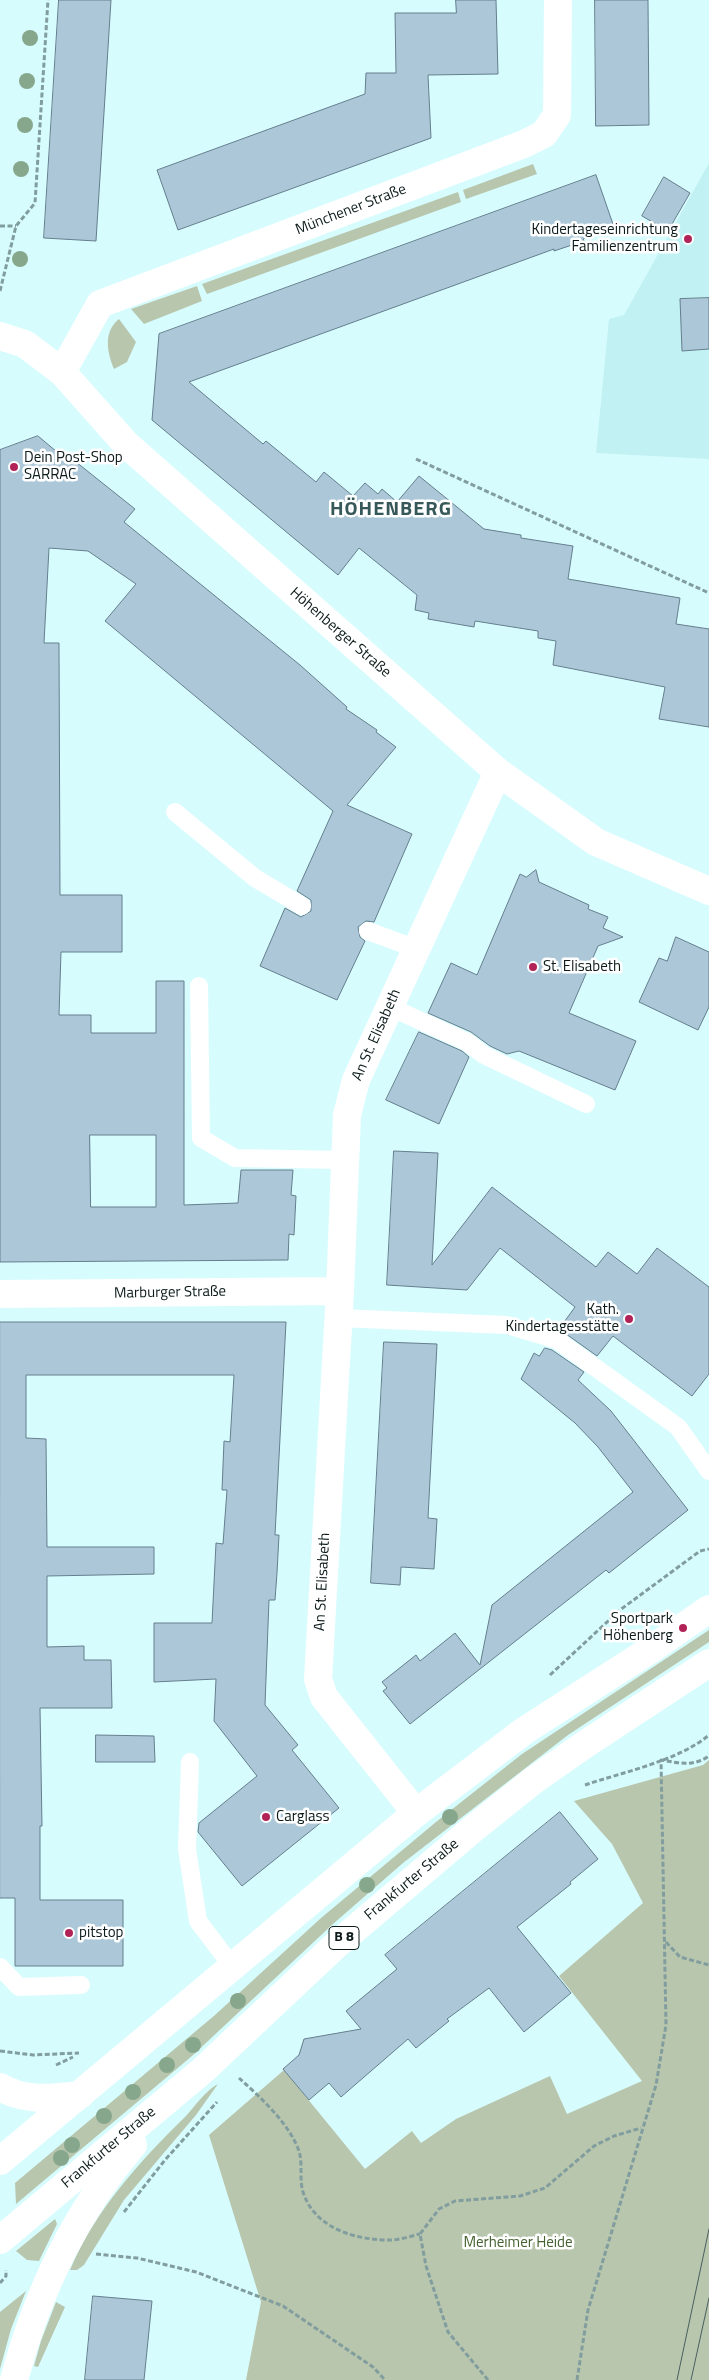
<!DOCTYPE html>
<html>
<head>
<meta charset="utf-8">
<style>
	body { margin:0 }
	canvas { display:block; background:#d7fcfe }
</style>
</head>
<body>
<canvas width="709" height="2380"></canvas>
<script>
const c = document.querySelector('canvas').getContext('2d');
c.lineJoin = 'round';
function fillPath(path, color) { c.fillStyle = color; c.fill(path, 'evenodd'); }
function trace(path, color, width, dash) { c.strokeStyle = color; c.lineWidth = width; c.lineCap = dash ? 'butt' : 'round'; c.setLineDash(dash || []); c.stroke(path); }
function drawText(font, color, halo, rows, align = 'center') {
  c.font = font + ' "Titillium Web",sans-serif'; c.lineWidth = 5; c.setLineDash([]); c.textBaseline = 'middle'; c.strokeStyle = halo; c.fillStyle = color; for (const [text, x, y, turn = 0] of rows) {
    c.save(); c.translate(x, y); c.rotate((+turn || 0) * Math.PI / 180); c.textAlign = isNaN(turn) ? turn : align; if (halo) c.strokeText(text, 0, 0); c.fillText(text, 0, 0); c.restore();
  }
}
const built = new Path2D(`
	M709,163V459L596,453L609,319L624,315Z`);
const green = new Path2D(`
	M533,164L537,174L466,199L463,190Z
	M458,192L461,202L207,294L202,284Z
	M197,286L202,301L144,324L131,309Z
	M119,319L136,342L127,362L114,369C107,352 103,332 119,319Z
	M709,1630V1642L568,1735L403,1863L333,1924L192,2056L16,2204L15,2183L215,2015L321,1918L436,1822L522,1754Z
	M709,1760V2380H246L261,2302L209,2135L284,2070L365,2169L412,2131L421,2143L456,2119L550,2076L567,2114L642,2081L559,1976L643,1903L612,1844L574,1801L703,1765Z
	M218,2084L196,2115L124,2200L84,2265L77,2270H70C95,2210 140,2161 186,2116C195,2106 206,2090 218,2084Z
	M55,2219L57,2224L39,2261L27,2260L16,2251Z
	M26,2291L11,2329L0,2369V2312Z
	M56,2302L65,2307L38,2367L34,2366L41,2341Z`);
const building = new Path2D(`
	M59,0H111L96,241L44,238Z
	M456,0H496L498,74L428,75L431,138L178,230L157,170L365,94L366,73H396L395,13H456Z
	M595,0H648L649,125L596,126Z
	M596,175L614,227L583,239L584,241L554,251V249L189,382L263,444L266,441L316,482L324,472L353,496L365,483L378,494L382,489L397,502L419,476L484,529L521,535V538L573,546L568,579L680,598L676,624L709,629V727L659,719L665,687L553,665L556,641L538,638V631L475,621L474,627L428,619L429,613L415,610L417,595L359,548L338,575L152,420L159,334Z
	M664,177L690,193L668,231L642,216Z
	M709,298V349L682,351L680,299Z
	M38,436L63,457L66,454L135,509L124,522L300,665L347,707L346,709L377,730L376,732L396,747L347,805L412,834L374,922L366,921L358,927L360,937L365,941L337,1000L260,966L285,908L301,917L311,911V900L297,891L333,811L105,621L136,584L88,551L49,548L44,643H59L60,895H122V952H61L59,1015H91V1033H156V981H184V1205L238,1203L241,1170H293L291,1195L296,1196L294,1235L289,1234L288,1260L0,1262V450ZM90,1135H156V1207H91Z
	M536,870L539,882L589,905L588,909L608,917L603,928L623,937L598,946L569,1013L636,1041L615,1090L519,1051L507,1054L490,1046L471,1032L428,1013L451,963L477,975L520,874L526,877Z
	M676,937L709,952V1007L698,1030L639,1002L659,958L667,961Z
	M419,1032L462,1051L469,1057L439,1124L386,1100Z
	M394,1151L438,1153L432,1265L492,1187L596,1267L608,1252L637,1274L657,1248L709,1287V1374L692,1396L613,1336L597,1356L559,1329L575,1307L500,1248L467,1290L387,1285Z
	M0,1322H286L275,1535H279L277,1573L275,1600H269L265,1705L298,1745L292,1750L339,1808L242,1886L198,1832L199,1823L257,1776L214,1721L216,1679L154,1682V1623H212L216,1543L223,1544L227,1490H222L224,1441L230,1442L234,1375H26V1438L46,1439L47,1547H154V1574L47,1576V1647L84,1646V1660H111L112,1708H40L42,1826H40V1900H123V1966H15V1898H0Z
	M384,1342L437,1344L428,1518L437,1519L434,1569L401,1567L400,1585L371,1583Z
	M545,1348L552,1350L584,1372L578,1380L611,1411L688,1510L609,1573L606,1570L410,1724L383,1691L387,1688L382,1682L416,1655L420,1661L455,1633L480,1665L492,1605L633,1492L598,1447L575,1423L521,1379L534,1353L539,1356Z
	M96,1735L154,1736L155,1762H96Z
	M560,1812L598,1859L570,1882L571,1884L517,1927L571,1993L524,2032L489,1988L447,2019L449,2021L416,2048L408,2039L341,2097L329,2083L309,2100L283,2069L299,2055L304,2039L361,2029L346,2011L397,1969L385,1955Z
	M93,2296L152,2301L144,2380H85Z`);
const path = new Path2D(`
	M0,226H16
	M0,291L16,226L35,203L48,0
	M416,459L709,593
	M550,1675L620,1610L700,1551L709,1549
	M585,1785C623,1772 678,1761 709,1735
	M666,1942L680,1957L709,1965
	M0,2051L33,2055L79,2053
	M56,2065L73,2057
	M239,2078C260,2097 289,2123 299,2151C303,2164 299,2179 303,2192C315,2229 356,2240 390,2240C400,2240 411,2236 420,2234
	M124,2212L165,2160L217,2102
	M96,2254L137,2258L196,2272L283,2306L373,2367L385,2380
	M0,2283L6,2276V2270
	M488,2380L448,2332L426,2266L420,2234L439,2209L455,2201L520,2196L545,2188L594,2146L614,2136L641,2128
	M577,2380L588,2310L656,2085L666,2025L661,1760C679,1763 693,1767 709,1756`);
const lane = new Path2D(`
	M175,812L255,878L302,906
	M368,931L417,949
	M199,986L201,1138L235,1158L345,1160
	M390,1007L467,1042L484,1055L586,1104
	M339,1318L507,1325L557,1340L678,1427L709,1471
	M190,1762L187,1849L198,1921L232,1966
	M0,1967L19,1987L81,1985`);
const street = new Path2D(`
	M62,372L100,304L524,144L544,134L557,115L558,0
	M0,1294L340,1291
	M416,1813L324,1697L318,1679L340,1291L347,1115L356,1080L498,772`);
const secondary = new Path2D(`
	M0,336L25,344L62,372L126,444L498,772L596,842L709,891`);
const primary = new Path2D(`
	M0,2087C25,2102 53,2098 80,2095
	M0,2161L416,1813L524,1731L650,1650L709,1609
	M0,2240L202,2071L336,1945L474,1828L534,1780L584,1745L709,1663
	M14,2380C37,2293 74,2214 133,2145`);
const tram = new Path2D(`
	M677,2380L709,2229
	M691,2380L709,2298`);
const trees = [
	[30,38],
	[27,81],
	[25,125],
	[21,169],
	[20,259],
	[450,1817],
	[367,1885],
	[238,2001],
	[193,2045],
	[167,2065],
	[133,2092],
	[104,2116],
	[72,2145],
	[61,2158]
];
const markers = [
	[688,239,5,"#b12257"],
	[14,467,5,"#b12257"],
	[533,967,5,"#b12257"],
	[629,1319,5,"#b12257"],
	[683,1628,5,"#b12257"],
	[266,1817,5,"#b12257"],
	[69,1933,5,"#b12257"]
];
const shields = [
	[344,1938,30]
];
const shieldNames = [
	["B 8",344,1938]
];
const streetNames = [
	["Münchener Straße",351,210,-21],
	["Höhenberger Straße",340,633,41],
	["An St. Elisabeth",377,1035,-66],
	["Marburger Straße",170,1293,-1],
	["An St. Elisabeth",323,1582,-87],
	["Frankfurter Straße",412,1880,-40],
	["Frankfurter Straße",109,2148,-40]
];
const poiNames = [
	["Kindertageseinrichtung",678,230,"right"],
	["Familienzentrum",678,247,"right"],
	["Dein Post-Shop",24,458],
	["SARRAC",24,475],
	["St. Elisabeth",543,967],
	["Kath.",619,1310,"right"],
	["Kindertagesstätte",619,1327,"right"],
	["Sportpark",673,1619,"right"],
	["Höhenberg",673,1636,"right"],
	["Carglass",276,1817],
	["pitstop",79,1933]
];
const parkNames = [
	["Merheimer Heide",518,2243]
];
const districtNames = [
	["HÖHENBERG",391,510]
];
fillPath(built, '#c2f1f3');
fillPath(green, '#b8c6ae');
fillPath(building, '#acc8d8');
trace(building, '#647e8d', 1);
trace(path, '#819d9e', 3, [5, 2.5]);
trace(lane, '#fff', 18);
trace(street, '#fff', 28);
trace(secondary, '#fff', 28);
trace(primary, '#fff', 28);
trace(tram, '#4a5f5f', 1);
c.fillStyle = '#87a78d';
for (const [x, y] of trees) { c.beginPath(); c.arc(x, y, 8, 0, 2 * Math.PI); c.fill(); }
for (const [x, y, r, color] of markers) { const dot = new Path2D(); dot.arc(x, y, r, 0, 2 * Math.PI); c.fillStyle = color; c.fill(dot); trace(dot, '#fff', 2); }
for (const [x, y, w] of shields) { const box = new Path2D(); box.roundRect(x - w / 2, y - 11.5, w, 23, 4); c.fillStyle = '#fff'; c.fill(box); trace(box, '#0c1a1a', 1); }
drawText('bold 14px', '#0c1a1a', null, shieldNames);
drawText('15px', '#0c1a1a', '#fff', streetNames);
drawText('15px', '#0c1a1a', '#fff', poiNames, 'left');
drawText('15px', '#456130', '#fff', parkNames);
c.letterSpacing = '1px';
drawText('bold 20px', '#375859', '#fff', districtNames);
c.letterSpacing = '0px';
</script>
</body>
</html>
